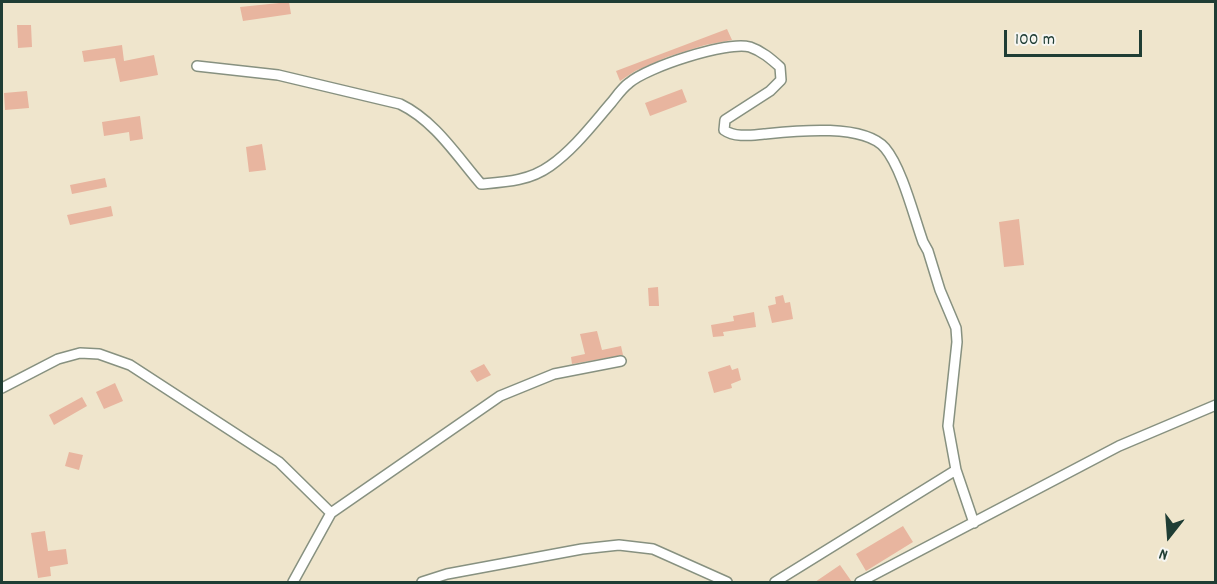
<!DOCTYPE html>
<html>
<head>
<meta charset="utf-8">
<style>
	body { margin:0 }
	#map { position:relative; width:1217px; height:584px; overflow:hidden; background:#efe5cc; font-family:Dekko,sans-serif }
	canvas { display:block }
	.frame { position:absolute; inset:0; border:3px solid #1f3d34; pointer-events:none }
	.north { position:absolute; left:1139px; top:506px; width:60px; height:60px; -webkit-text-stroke:4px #f6f6f2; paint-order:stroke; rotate:197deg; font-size:16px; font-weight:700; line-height:24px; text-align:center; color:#1f3d34 }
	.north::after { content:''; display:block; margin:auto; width:21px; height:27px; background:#1f3d34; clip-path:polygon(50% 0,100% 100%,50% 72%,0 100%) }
	.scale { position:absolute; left:1004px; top:30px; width:138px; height:27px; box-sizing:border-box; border:3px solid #1f3d34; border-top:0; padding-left:8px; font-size:18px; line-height:21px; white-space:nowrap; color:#1f3d34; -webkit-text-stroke:4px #f6f6f2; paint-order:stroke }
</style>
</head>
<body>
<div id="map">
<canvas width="1217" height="584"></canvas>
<div class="frame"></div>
<div class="north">N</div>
<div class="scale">100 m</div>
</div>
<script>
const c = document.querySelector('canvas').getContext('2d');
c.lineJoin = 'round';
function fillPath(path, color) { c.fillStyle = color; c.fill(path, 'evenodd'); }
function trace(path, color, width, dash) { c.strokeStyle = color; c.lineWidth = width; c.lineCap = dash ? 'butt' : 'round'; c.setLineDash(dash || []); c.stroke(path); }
const building = new Path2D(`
	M289,2L291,14L243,21L240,7Z
	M17,25H31L32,47L18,48Z
	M727,29L732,40L705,45L667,57L635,71L620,81L616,71Z
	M122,45L124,61L154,55L158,75L120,82L115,58L84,62L82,51Z
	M682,89L687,102L650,116L645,103Z
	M27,91L29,108L5,110L4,93Z
	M140,116L143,139L130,141L129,132L104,136L102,122Z
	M262,144L266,170L249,172L246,147Z
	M105,178L107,187L72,194L70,185Z
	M111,206L113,216L70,225L67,215Z
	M1019,219L1024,265L1004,267L999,222Z
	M658,287L659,306H649L648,288Z
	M783,295L785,303L790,302L793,319L772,323L768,306L776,304L775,297Z
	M754,312L756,327L723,332L724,336L713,337L711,325L734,321L733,316Z
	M597,331L602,350L621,346L623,355L572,364L571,357L585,354L580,334Z
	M484,364L491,375L477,382L470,371Z
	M730,365L732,370L738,368L741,380L731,384L732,388L714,393L708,372Z
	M115,383L123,401L104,409L96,392Z
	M82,397L87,406L54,425L49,415Z
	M69,452L83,455L79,470L65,466Z
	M903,526L913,542L866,571L856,554Z
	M45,531L48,551L66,549L68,564L50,567L51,576L38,578L31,533Z
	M840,565L852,582H815Z`);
const minor = new Path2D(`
	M197,66L278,75L400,104C435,121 456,155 481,184C506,182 529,181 550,166C574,149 592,125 611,103C616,97 622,88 629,83C647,67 727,41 750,47C762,51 771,59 780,67L781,80L770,91L725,120L724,130C735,138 752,135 764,134C794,131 863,123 885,148C902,168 914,217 923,242L928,251L940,290L956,328L957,342L948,426L956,470L974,523
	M2,388L58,359L80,353L99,354L130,365L279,462L331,513
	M293,582L331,513L500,396L554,374L621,361
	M422,582L447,574L582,549L619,545L653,549L727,582
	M775,582L956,470
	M860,582L1119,446L1216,405`);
fillPath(building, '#e8b59f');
trace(minor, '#879180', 12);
trace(minor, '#fff', 9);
</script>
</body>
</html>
